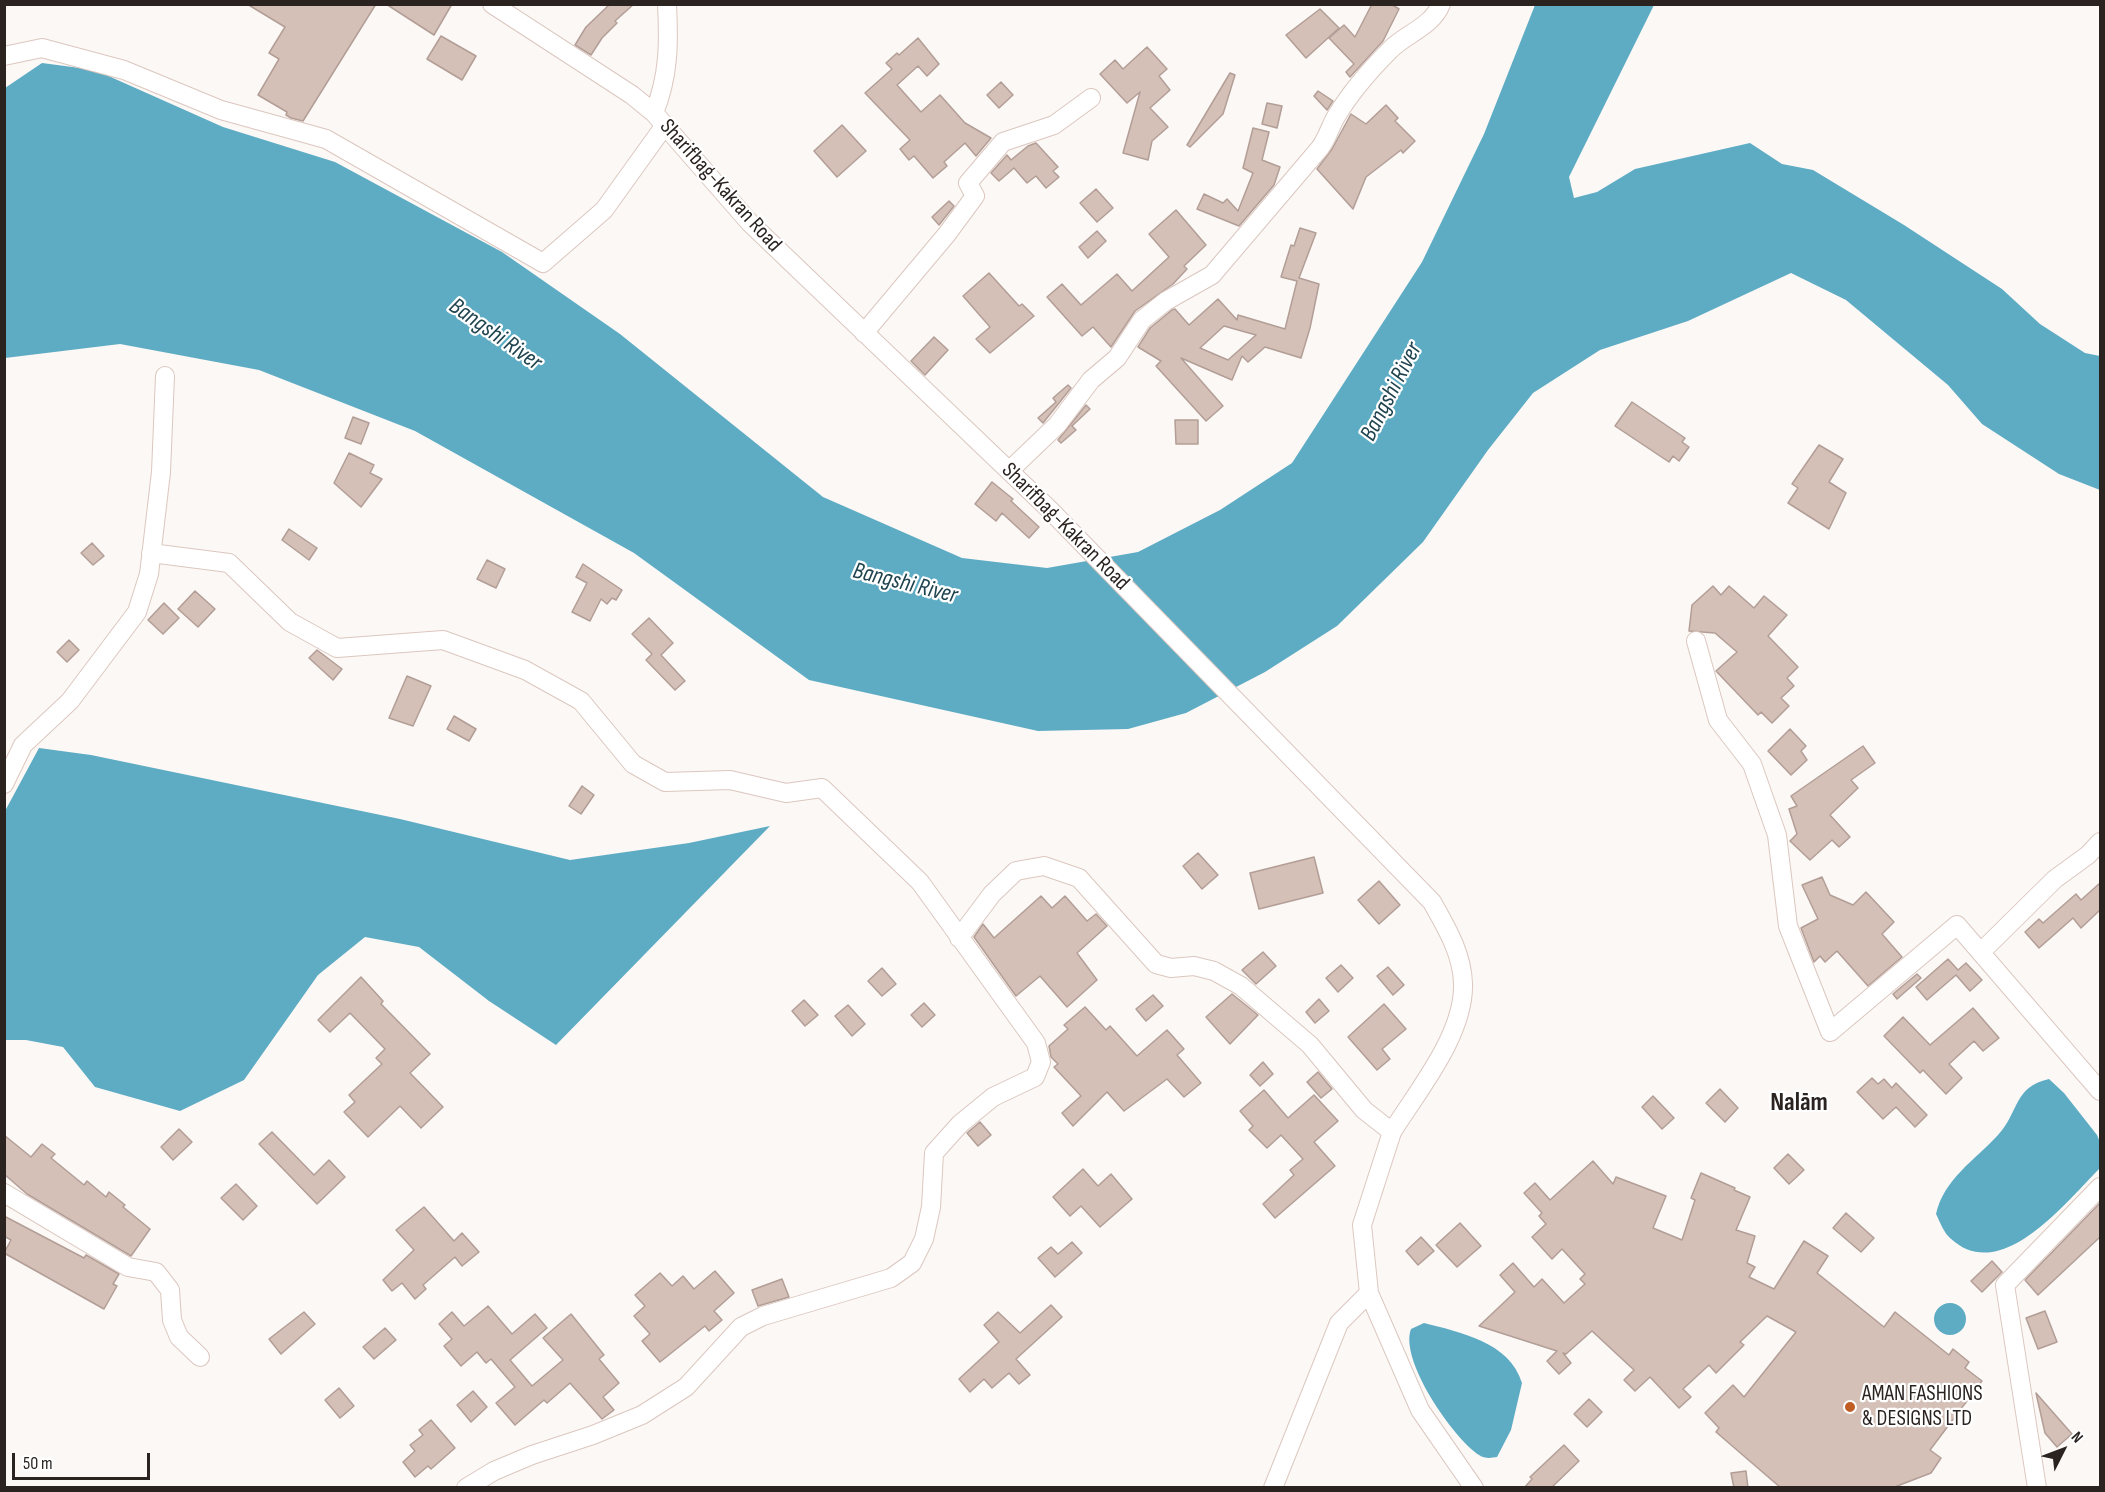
<!DOCTYPE html>
<html>
<head>
<meta charset="utf-8">
<style>
	body { margin:0 }
	#map { position:relative; width:2105px; height:1492px; overflow:hidden; background:#fcf8f6; font-family:"Sofia Sans Condensed",sans-serif }
	canvas { display:block }
	.frame { position:absolute; inset:0; border:6px solid #2a2320; pointer-events:none }
	.north { position:absolute; left:2033px; top:1420px; width:60px; height:60px; -webkit-text-stroke:4px #fff; paint-order:stroke; rotate:48deg; font-size:16px; font-weight:700; line-height:24px; text-align:center; color:#2a2320 }
	.north::after { content:''; display:block; margin:auto; width:21px; height:27px; background:#2a2320; clip-path:polygon(50% 0,100% 100%,50% 72%,0 100%) }
	.scale { position:absolute; left:12px; top:1453px; width:138px; height:27px; box-sizing:border-box; border:3px solid #2a2320; border-top:0; padding-left:8px; font-size:18px; line-height:21px; white-space:nowrap; color:#2a2320; -webkit-text-stroke:4px #fff; paint-order:stroke }
</style>
</head>
<body>
<div id="map">
<canvas width="2105" height="1492"></canvas>
<div class="frame"></div>
<div class="north">N</div>
<div class="scale">50 m</div>
</div>
<script>
const c = document.querySelector('canvas').getContext('2d');
c.lineJoin = 'round';
function fillPath(path, color) { c.fillStyle = color; c.fill(path, 'evenodd'); }
function trace(path, color, width, dash) { c.strokeStyle = color; c.lineWidth = width; c.lineCap = dash ? 'butt' : 'round'; c.setLineDash(dash || []); c.stroke(path); }
function drawText(font, color, halo, rows, align = 'center') {
  c.font = font + ' "Sofia Sans Condensed",sans-serif'; c.lineWidth = 4.5; c.setLineDash([]); c.textBaseline = 'middle'; c.strokeStyle = halo; c.fillStyle = color; for (const [text, x, y, turn = 0] of rows) {
    c.save(); c.translate(x, y); c.rotate((+turn || 0) * Math.PI / 180); c.textAlign = isNaN(turn) ? turn : align; if (halo) c.strokeText(text, 0, 0); c.fillText(text, 0, 0); c.restore();
  }
}
const water = new Path2D(`
	M1535,5H1654L1569,177L1574,198L1597,192L1635,169L1750,143L1782,164L1813,170L1904,225L2002,289L2040,324L2085,353L2100,356V490L2059,474L1982,424L1948,385L1846,300L1791,273L1688,321L1600,350L1533,393L1488,450L1423,542L1337,626L1265,672L1186,713L1128,729L1038,731L809,680L634,553L415,431L259,370L120,344L5,358V88L42,63L95,70L223,127L335,162L502,252L620,334L823,497L962,558L1047,568L1138,552L1220,510L1292,463L1422,262L1484,134Z
	M39,748L91,755L400,819L570,860L689,843L770,826L556,1045L489,1001L419,947L365,937L318,975L244,1080L180,1111L95,1087L63,1047L26,1040H5V811Z
	M2049,1079L2064,1093L2097,1135L2100,1142V1168C2065,1203 2001,1286 1950,1238C1944,1233 1940,1222 1936,1214C1944,1179 1974,1161 1998,1135C2019,1113 2013,1087 2049,1079Z
	M1934 1319a16 16 0 1 1 32 0a16 16 0 1 1-32 0Z
	M1424,1323C1459,1332 1510,1342 1522,1383L1511,1430L1497,1457C1491,1458 1485,1459 1479,1455C1453,1438 1399,1360 1411,1329Z`);
const building = new Path2D(`
	M247,4H376L303,121L291,118L286,115L287,112L258,95L279,59L269,53L285,27Z
	M386,4H452L434,35Z
	M610,4H634L615,21L617,23L602,38L591,55L575,45L586,27Z
	M1372,4H1391L1399,9L1383,41L1350,77L1346,72L1354,64L1329,38L1344,25L1355,37Z
	M1320,9L1339,28L1306,58L1286,35Z
	M441,36L476,56L462,80L427,59Z
	M918,38L939,64L927,76L918,66L897,85L921,112L940,95L965,123L991,138L976,156L965,143L944,162L947,166L933,178L914,156L909,160L900,149L910,140L865,93L892,69L886,63L897,53L899,55Z
	M1147,47L1167,69L1159,76L1170,90L1150,108L1168,127L1152,141L1148,160L1123,153L1140,92L1127,103L1100,74L1115,60L1123,69Z
	M1230,73L1235,75L1223,114L1190,147L1187,145Z
	M1001,82L1013,95L999,108L987,95Z
	M1318,91L1333,101L1327,110L1314,96Z
	M1267,103L1282,106L1277,128L1262,124Z
	M1386,105L1398,118L1395,121L1415,141L1403,153L1401,150L1366,177L1353,209L1317,169L1332,149L1351,114L1366,124Z
	M842,125L866,151L837,177L814,151Z
	M1253,128L1269,132L1262,160L1280,167L1274,185L1239,226L1197,209L1204,194L1223,203L1227,199L1238,211L1253,173L1243,168Z
	M1036,143L1058,167L1053,171L1059,177L1046,188L1036,176L1027,183L1014,168L999,181L991,173L1007,155L1011,160L1028,146Z
	M1096,189L1113,208L1097,222L1080,203Z
	M949,201L954,206L939,225L932,217Z
	M1176,210L1206,245L1184,266L1187,269L1173,284L1135,311L1111,347L1093,327L1082,336L1047,297L1062,284L1081,305L1117,274L1132,291L1169,257L1149,234Z
	M1300,228L1316,233L1299,278L1319,284L1310,328L1301,358L1265,347L1248,362L1242,356L1232,380L1181,358L1223,406L1206,421L1156,366L1161,361L1138,347L1150,328L1172,310L1175,309L1189,325L1218,299L1237,320L1238,315L1285,329L1297,281L1281,277L1291,245L1294,246ZM1224,326L1256,335L1228,360L1200,348Z
	M1097,231L1106,241L1088,258L1079,247Z
	M989,273L1019,306L1022,304L1034,316L990,353L976,339L990,327L963,296Z
	M934,337L948,350L925,375L911,361Z
	M1068,385L1071,388L1043,423L1038,418L1056,402L1053,398Z
	M1632,402L1685,438L1682,442L1689,447L1679,461L1673,456L1669,462L1615,426Z
	M1086,405L1090,409L1072,426L1076,430L1061,443L1058,440Z
	M353,417L369,423L361,444L345,438Z
	M1175,420H1198V444H1176Z
	M1819,445L1843,459L1829,482L1846,493L1829,529L1788,503L1798,488L1792,484Z
	M349,453L374,465L370,473L382,479L361,507L334,483Z
	M992,482L1013,499L1011,501L1039,527L1029,538L1002,513L996,521L975,504Z
	M289,529L317,548L309,560L282,540Z
	M92,543L104,556L93,565L81,553Z
	M487,560L505,569L496,588L477,579Z
	M583,564L622,590L616,600L612,598L607,604L601,599L590,621L572,612L587,583L576,577Z
	M1713,586L1721,595L1729,586L1754,608L1764,596L1787,615L1768,636L1798,667L1787,678L1794,686L1781,698L1789,706L1772,723L1761,712L1758,715L1716,671L1737,652L1715,633L1689,631L1692,605Z
	M195,591L215,609L198,627L178,609Z
	M164,603L179,618L163,634L148,620Z
	M649,618L673,643L661,655L685,681L675,690L646,660L652,654L632,634Z
	M69,640L79,650L67,662L57,652Z
	M317,650L342,669L333,680L309,658Z
	M407,676L431,686L413,726L389,718Z
	M454,716L476,729L469,741L447,729Z
	M1790,729L1806,746L1801,751L1807,760L1791,775L1768,751Z
	M1863,746L1875,763L1851,780L1858,788L1830,815L1850,837L1839,847L1832,840L1810,860L1790,841L1797,834L1789,809L1797,806L1791,796Z
	M582,786L594,795L581,814L569,806Z
	M1198,853L1218,875L1202,889L1183,866Z
	M1314,857L1323,893L1259,909L1250,873Z
	M1822,877L1830,895L1853,905L1866,892L1894,922L1882,934L1902,957L1868,986L1837,951L1825,962L1820,956L1814,962L1801,928L1818,919L1802,885Z
	M1379,881L1400,905L1379,924L1358,900Z
	M2100,883V910L2081,928L2073,918L2039,948L2025,932L2039,919L2043,923L2076,894L2081,900Z
	M1041,896L1052,908L1065,896L1087,921L1096,914L1107,926L1077,953L1097,980L1067,1007L1040,976L1016,996L974,937L983,924L994,938Z
	M1263,952L1276,966L1256,984L1242,970Z
	M1948,959L1958,970L1966,963L1982,980L1970,991L1956,975L1927,1000L1916,987Z
	M1341,965L1353,978L1338,992L1326,978Z
	M1388,967L1404,985L1393,995L1377,976Z
	M882,968L896,984L882,996L868,981Z
	M1917,974L1921,978L1897,999L1893,994Z
	M361,977L383,1001L381,1004L430,1054L410,1073L443,1107L421,1128L400,1106L368,1137L344,1112L355,1102L349,1095L382,1064L376,1058L385,1049L350,1013L330,1032L318,1020Z
	M1232,994L1258,1015L1230,1044L1206,1017Z
	M1153,995L1163,1006L1146,1021L1136,1009Z
	M1319,999L1329,1011L1315,1023L1306,1012Z
	M804,1000L818,1015L805,1026L792,1011Z
	M924,1003L935,1015L922,1027L911,1015Z
	M1384,1004L1406,1029L1382,1049L1390,1059L1377,1070L1348,1037Z
	M848,1005L865,1024L852,1036L835,1016Z
	M1085,1007L1106,1030L1110,1026L1137,1056L1167,1030L1184,1049L1177,1055L1201,1083L1184,1097L1167,1079L1124,1111L1107,1092L1073,1126L1062,1113L1081,1096L1054,1067L1058,1064L1051,1057L1049,1046L1068,1029L1064,1025Z
	M1973,1008L1999,1038L1983,1051L1974,1041L1949,1064L1962,1078L1946,1094L1923,1070L1920,1073L1884,1036L1903,1017L1930,1045Z
	M1263,1062L1273,1074L1260,1086L1250,1075Z
	M1318,1072L1332,1089L1321,1098L1307,1082Z
	M1872,1078L1878,1084L1884,1079L1892,1088L1896,1083L1927,1115L1915,1127L1896,1107L1883,1119L1857,1092Z
	M1720,1089L1738,1108L1725,1122L1706,1103Z
	M1264,1090L1288,1118L1314,1095L1338,1121L1314,1142L1335,1166L1275,1218L1263,1204L1294,1175L1290,1170L1303,1159L1281,1135L1267,1148L1249,1130L1253,1126L1240,1111Z
	M1653,1096L1674,1118L1662,1129L1642,1107Z
	M980,1122L991,1135L978,1146L967,1133Z
	M179,1129L192,1142L173,1160L161,1147Z
	M272,1132L314,1175L329,1160L345,1177L317,1204L259,1144Z
	M4,1135L31,1157L42,1144L55,1154L51,1158L84,1185L87,1181L106,1197L109,1192L125,1205L123,1207L150,1229L131,1256L27,1194L4,1174Z
	M1788,1154L1804,1170L1789,1184L1774,1168Z
	M1593,1161L1613,1184L1616,1177L1666,1196L1653,1228L1682,1240L1695,1200L1691,1198L1701,1173L1735,1188L1734,1190L1750,1197L1736,1230L1755,1236L1747,1263L1755,1267L1749,1277L1774,1289L1804,1241L1828,1256L1817,1273L1884,1327L1895,1312L1949,1355L1953,1349L1969,1362L1965,1368L1982,1381L1930,1450L1941,1458L1931,1473L1892,1488H1781L1716,1432L1719,1428L1705,1413L1733,1385L1744,1397L1796,1332L1767,1316L1740,1342L1744,1345L1716,1373L1709,1365L1683,1389L1691,1397L1679,1408L1650,1377L1635,1391L1624,1380L1634,1370L1592,1331L1566,1354L1563,1353L1571,1363L1559,1374L1547,1361L1557,1351L1479,1326L1515,1292L1500,1275L1513,1263L1534,1287L1542,1279L1564,1303L1585,1284L1580,1279L1585,1274L1562,1249L1552,1259L1532,1237L1546,1224L1539,1216L1542,1213L1524,1193L1535,1183L1550,1200Z
	M1083,1169L1098,1186L1111,1174L1132,1199L1100,1227L1081,1206L1070,1216L1053,1197Z
	M236,1184L257,1206L243,1220L221,1198Z
	M2100,1203V1237L2038,1295L2025,1280Z
	M424,1207L454,1241L462,1233L479,1252L462,1266L455,1257L423,1285L426,1289L415,1299L402,1283L392,1291L383,1280L414,1250L396,1230Z
	M1846,1213L1874,1238L1861,1252L1833,1228Z
	M4,1216L84,1258L86,1255L119,1274L113,1284L117,1286L104,1309L4,1253L11,1240L4,1236Z
	M1460,1223L1481,1246L1457,1267L1436,1245Z
	M1421,1237L1434,1251L1418,1265L1406,1251Z
	M1072,1242L1082,1253L1055,1277L1038,1258L1051,1247L1058,1254Z
	M1992,1261L2002,1272L1982,1292L1971,1281Z
	M715,1271L734,1293L714,1311L722,1320L709,1331L705,1326L660,1362L642,1341L650,1334L634,1316L645,1306L635,1295L660,1273L672,1286L683,1276L694,1289Z
	M782,1279L789,1297L758,1306L752,1290Z
	M1051,1305L1062,1317L1016,1359L1030,1375L1019,1384L1009,1373L992,1388L984,1379L970,1392L959,1379L999,1342L984,1325L998,1312L1020,1333Z
	M488,1306L512,1334L535,1314L547,1328L510,1360L532,1386L563,1360L543,1338L571,1314L604,1355L599,1359L619,1383L603,1397L614,1410L602,1419L570,1383L547,1403L544,1400L515,1425L496,1403L515,1387L491,1359L486,1363L477,1352L461,1366L444,1346L452,1339L439,1324L452,1312L464,1326Z
	M2045,1311L2057,1342L2038,1349L2026,1318Z
	M304,1312L315,1324L281,1354L269,1339Z
	M385,1328L396,1340L374,1359L363,1347Z
	M339,1388L354,1406L340,1418L325,1400Z
	M473,1391L487,1407L471,1422L457,1405Z
	M2036,1393L2072,1434L2057,1447L2045,1433Z
	M1589,1399L1602,1412L1587,1427L1574,1414Z
	M431,1420L455,1448L431,1469L428,1466L415,1477L403,1462L415,1451L410,1445L423,1435L419,1430Z
	M1564,1445L1579,1461L1551,1488H1524L1532,1479L1530,1477Z
	M1746,1471L1748,1488H1734L1731,1473Z`);
const minor = new Path2D(`
	M492,4L632,95L654,113L750,223L1050,510L1432,902C1446,927 1462,953 1463,983C1465,1034 1418,1090 1392,1132
	M4,56L42,48L124,70L221,110L326,139L543,263L604,210L665,125
	M654,113C669,76 669,43 667,4
	M864,333L947,234L975,196L968,183L1003,142L1054,125L1091,98
	M1009,471L1057,425L1091,380L1117,358L1142,320L1166,301L1212,275L1320,148C1329,135 1330,126 1337,115C1351,92 1371,69 1390,50C1405,34 1432,27 1441,4
	M151,553L229,563L290,622L337,648L443,640L525,670L581,701L633,764L665,782L730,780L786,793L822,788L920,882L1036,1043L1041,1062L1035,1077L993,1097L960,1124L934,1153L931,1207L924,1239L912,1263L891,1278L763,1316L741,1327L686,1387L642,1415L593,1435L532,1455L494,1471L466,1488
	M1696,641L1718,720L1752,764L1777,835L1788,926L1830,1032L1957,925L2100,1091
	M4,784L23,745L70,701L137,612L149,574L161,472L165,376
	M959,938L992,894L1016,871L1044,866L1079,878L1156,964L1171,968L1194,966L1214,971L1241,986L1310,1045L1364,1110L1392,1132L1362,1225L1369,1293L1420,1410L1474,1488
	M1981,952L2055,879L2088,855L2100,842
	M4,1193L128,1267L156,1272L170,1290L172,1320L179,1337L200,1357
	M1273,1488L1339,1323L1369,1293
	M2037,1488L2005,1285L2100,1187`);
const markers = [
	[1850,1407,6,"#c05d25"]
];
const streetNames = [
	["Sharifbag-Kakran Road",720,186,48],
	["Sharifbag-Kakran Road",1065,527,45]
];
const poiNames = [
	["AMAN FASHIONS",1862,1394],
	["& DESIGNS LTD",1862,1419]
];
const waterNames = [
	["Bangshi River",495,335,35],
	["Bangshi River",1392,392,-63],
	["Bangshi River",905,584,14]
];
const quarterNames = [
	["Nalām",1799,1103]
];
fillPath(water, '#5eacc4');
fillPath(building, '#d4c0b7');
trace(building, '#b29e96', 1.5);
trace(minor, '#dbc7bf', 20);
trace(minor, '#fff', 18);
for (const [x, y, r, color] of markers) { const dot = new Path2D(); dot.arc(x, y, r, 0, 2 * Math.PI); c.fillStyle = color; c.fill(dot); trace(dot, '#fff', 2); }
drawText('22px', '#2a2320', '#fff', streetNames);
drawText('22px', '#2a2320', '#fff', poiNames, 'left');
drawText('italic 24px', '#20444f', '#fff', waterNames);
drawText('bold 26px', '#2a2320', '#fff', quarterNames);
</script>
</body>
</html>
